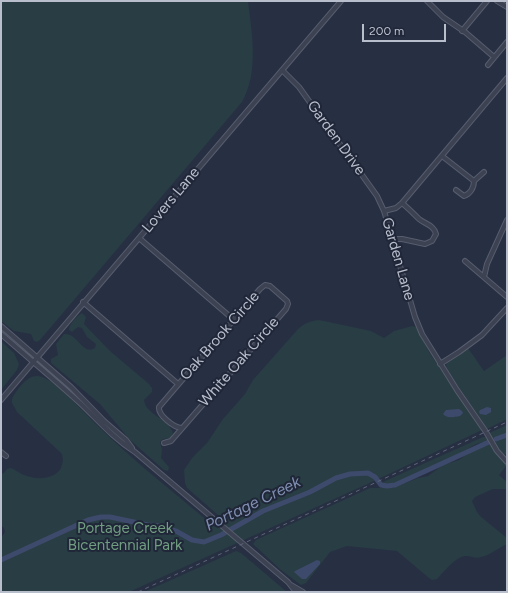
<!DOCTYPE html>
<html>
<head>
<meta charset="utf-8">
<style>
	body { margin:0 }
	#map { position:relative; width:508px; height:593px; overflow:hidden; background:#272f43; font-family:Figtree,sans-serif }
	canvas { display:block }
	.frame { position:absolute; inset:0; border:2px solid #b9becc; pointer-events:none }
	.scale { position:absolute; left:362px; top:24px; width:84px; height:18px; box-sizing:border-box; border:2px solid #b9becc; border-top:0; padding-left:5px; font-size:12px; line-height:14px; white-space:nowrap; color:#b9becc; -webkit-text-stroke:3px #202738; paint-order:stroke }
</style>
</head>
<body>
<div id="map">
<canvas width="508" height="593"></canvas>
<div class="frame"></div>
<div class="scale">200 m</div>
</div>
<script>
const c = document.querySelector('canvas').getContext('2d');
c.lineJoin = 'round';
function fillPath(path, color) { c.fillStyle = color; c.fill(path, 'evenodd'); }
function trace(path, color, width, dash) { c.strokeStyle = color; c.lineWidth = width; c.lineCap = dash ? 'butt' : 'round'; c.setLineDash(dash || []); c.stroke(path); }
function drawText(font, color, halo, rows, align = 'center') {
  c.font = font + ' Figtree,sans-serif'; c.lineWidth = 4; c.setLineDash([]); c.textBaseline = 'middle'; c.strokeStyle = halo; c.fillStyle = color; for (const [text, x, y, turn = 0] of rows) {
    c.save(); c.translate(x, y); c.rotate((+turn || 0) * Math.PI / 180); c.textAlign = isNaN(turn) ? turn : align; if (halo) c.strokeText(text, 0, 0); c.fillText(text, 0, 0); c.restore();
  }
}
const green = new Path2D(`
	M1,1H248C252,34 259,72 242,102L40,340L37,342L34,341L31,334L14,331L1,321Z
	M82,313L86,317L84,324L110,351L149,384L152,388V392L144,400C145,414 168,418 173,433L171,438L163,439L160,442L162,450L161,458L169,467L168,471L164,470L130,440L100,404L51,363V359L58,355L56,344L64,334C78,332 82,356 95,348L96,344L87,337L82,328L78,327L72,332L69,330C69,324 77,316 82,313Z
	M319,320L371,331L384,338L394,331L412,326L416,327L429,352L482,430L374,481L129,592H1V538L5,532L4,528L1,526V474L4,473L7,469L10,468C15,469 19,473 24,475C36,480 54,480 61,468C63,462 64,458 61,453L17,412L12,403V399C17,389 27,375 38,376C51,377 72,400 81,409C122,452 170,489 215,527L226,522L187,488L185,483L184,470L192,458L207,443L223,419L245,394L253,380L298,329C305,323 310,321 319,320Z
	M1,341L14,353L19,364L17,370L1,390Z
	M468,348L484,371L507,355V419L487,429L450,374L446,366L447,362Z
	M507,425V433L492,439L489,433Z
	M507,436V454L503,455L494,442Z
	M483,437H486L489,441L476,444L452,458L398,483L389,485L382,484L383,482Z
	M490,443L498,456L507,465L499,475L507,482V489H493L475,497L472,501L477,512L480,516L507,538V544C498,548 491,555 481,557C476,559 471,556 466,556C457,555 443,573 437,579L432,580L429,578L397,551L347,546L330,552L306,583L301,585L281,570L253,544L256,540L370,488H393L418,478L428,476L443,465L459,460L474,449Z
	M236,551L241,553L287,592H144Z`);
const water = new Path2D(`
	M487,407L491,408V412L486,415L480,414L479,412L480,410Z
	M459,409L462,411L463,413L460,416C454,417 447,419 443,414L446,410Z
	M317,560L320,561V564L306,579H302L294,572L295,571Z`);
const river = new Path2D(`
	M496,439L507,435
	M1,560L88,520L101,517H110L148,525L162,526L176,531L192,540L204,542L221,535L263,511L310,492L336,478L350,474L368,473L375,477L381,485L387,486L395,485L489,442`);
const minor = new Path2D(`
	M427,1L443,17L465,32L494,57
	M497,1L507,7
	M462,31L487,1
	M488,65L507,42
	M282,70L299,87L377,196L384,211L415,317L422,334L457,390L486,432L497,451L507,462
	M442,156L474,181C474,188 470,194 464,196L456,190
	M474,181L484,172
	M384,211L396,208L402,203L507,78
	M139,238L234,320
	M392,239H402L425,244L432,241L436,234C434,225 425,224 419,219C414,214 408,208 402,203
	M465,261L507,297
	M484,277L487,264L507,220
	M83,302L178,384
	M1,326L71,387L104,421L126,440L132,448
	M1,334C27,357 54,379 80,403C98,420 113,438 135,452L288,582L296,592
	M440,364L459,352L482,335L507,308
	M1,400L341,1
	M164,443L171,441L286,309L288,304L287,301L270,286L265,285L260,289L159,407C158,415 174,428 182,428
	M1,452L6,456
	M291,585L303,592`);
const rail = new Path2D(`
	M138,592L507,422`);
const streetNames = [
	["Garden Drive",336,138,54],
	["Lovers Lane",171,200,-50],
	["Garden Lane",398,259,74],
	["Oak Brook Circle",220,336,-49],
	["White Oak Circle",239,362,-49]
];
const parkNames = [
	["Portage Creek",125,529],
	["Bicentennial Park",125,546]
];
const waterNames = [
	["Portage Creek",253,504,-26]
];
fillPath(green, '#293d44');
fillPath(water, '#3e4a6b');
trace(river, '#3e4a6b', 5);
trace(minor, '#575d6d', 6);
trace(minor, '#3c4252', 4);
trace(rail, '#5e6579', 1, [4, 4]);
drawText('15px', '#b9becc', '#202738', streetNames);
drawText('15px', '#719d81', '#202738', parkNames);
drawText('italic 16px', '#818fb2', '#202738', waterNames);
</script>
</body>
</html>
